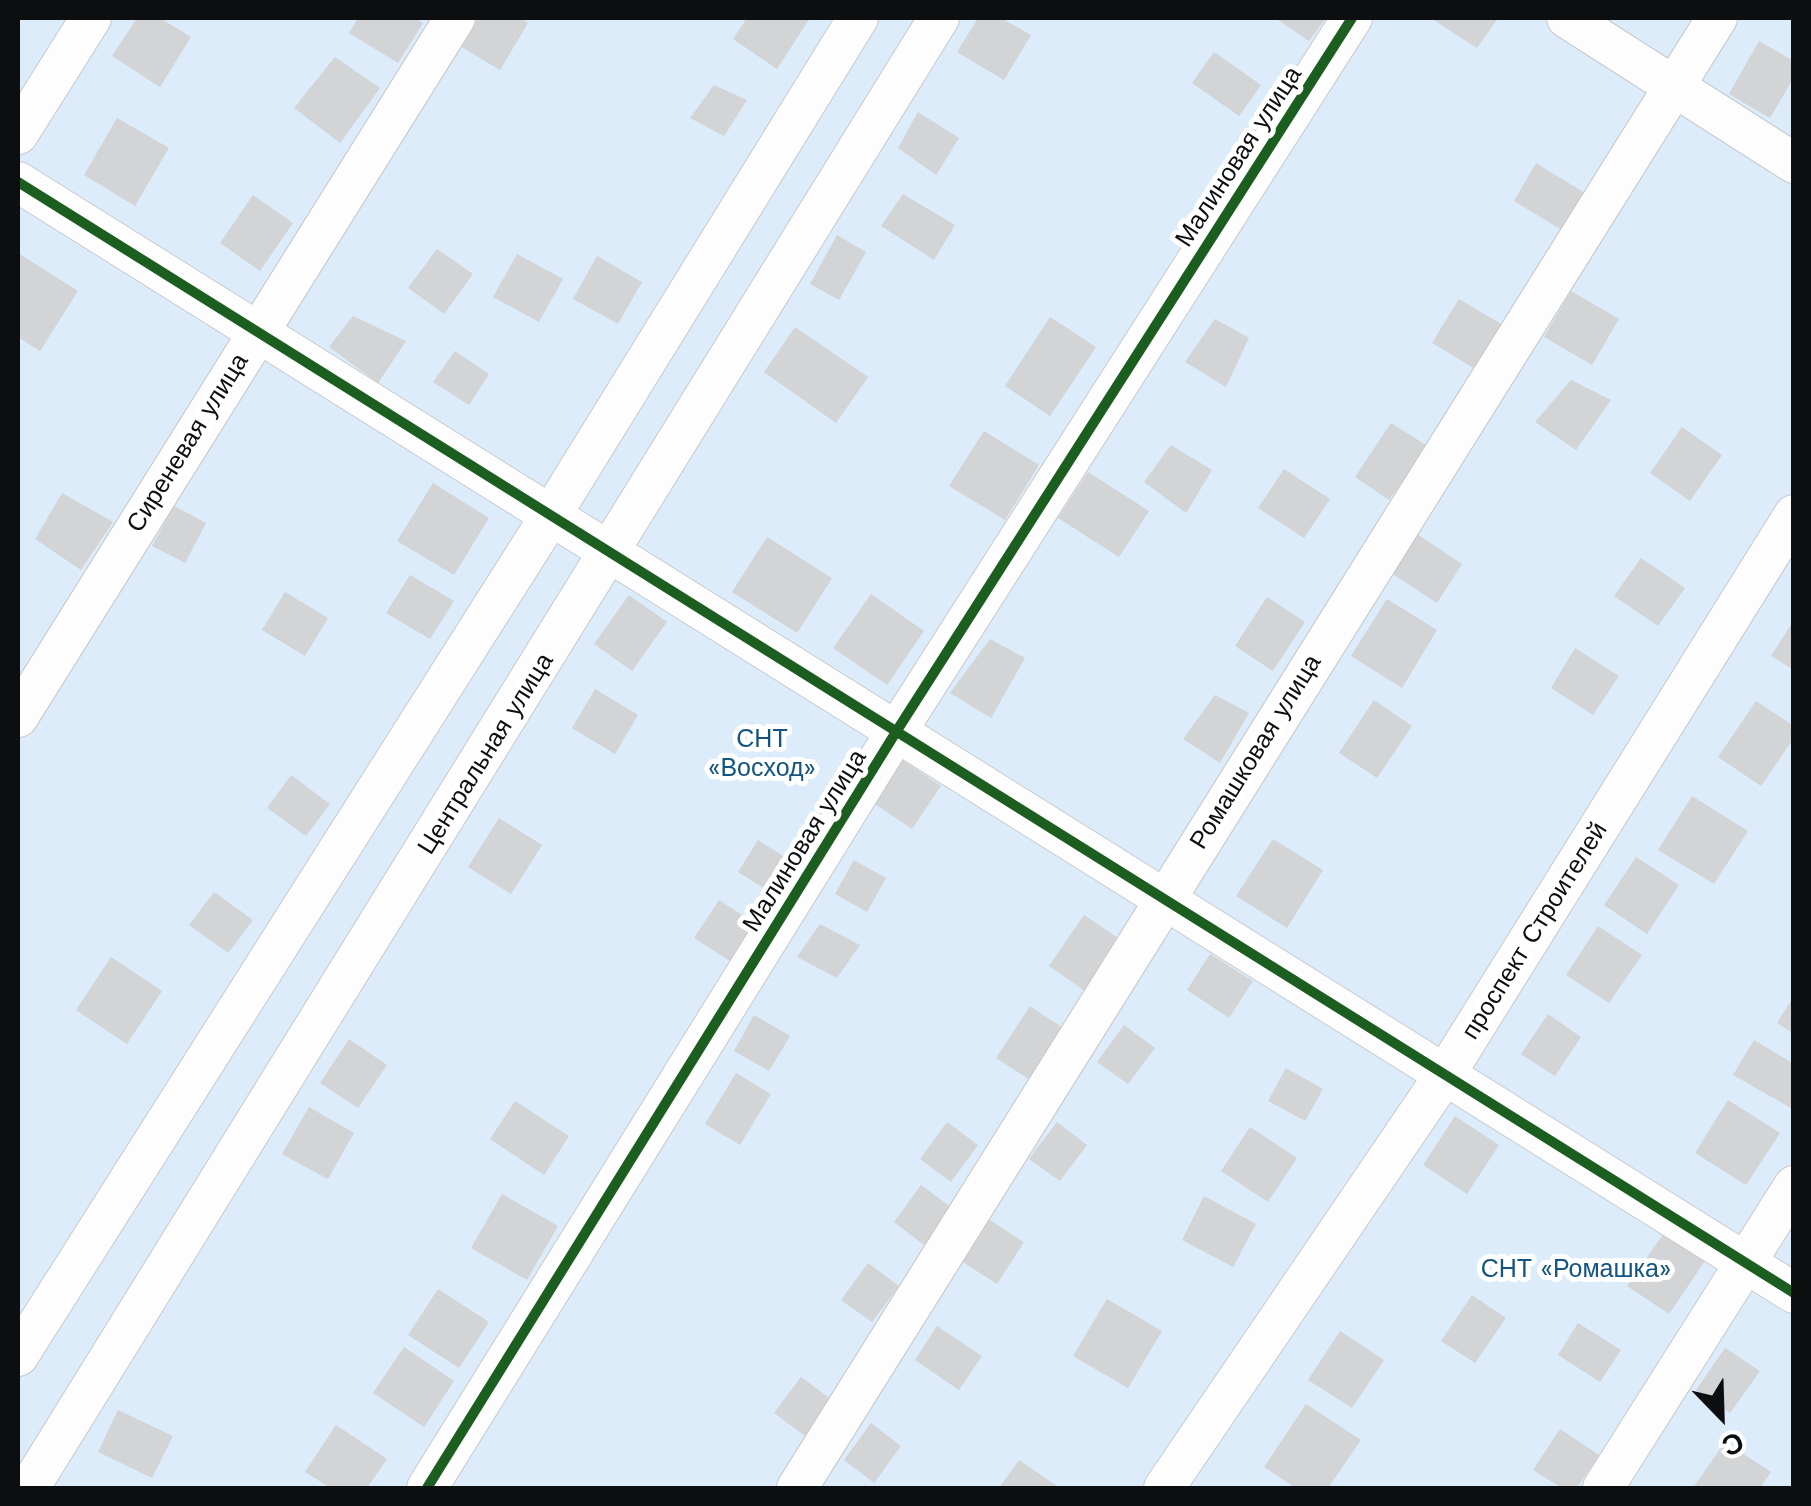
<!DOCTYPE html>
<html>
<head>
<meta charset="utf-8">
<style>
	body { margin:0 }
	#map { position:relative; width:1811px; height:1506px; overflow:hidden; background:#f0f3f5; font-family:"Work Sans",sans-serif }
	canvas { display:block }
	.frame { position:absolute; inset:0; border:20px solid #0c0e0f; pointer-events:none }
	.north { position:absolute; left:1671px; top:1366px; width:100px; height:100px; -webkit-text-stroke:8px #fff; paint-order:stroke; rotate:157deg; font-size:28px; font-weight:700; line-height:40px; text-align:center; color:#0c0e0f }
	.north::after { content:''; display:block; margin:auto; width:35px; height:45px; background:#0c0e0f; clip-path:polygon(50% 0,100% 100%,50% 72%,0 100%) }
</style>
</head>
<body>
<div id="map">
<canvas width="1811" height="1506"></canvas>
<div class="frame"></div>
<div class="north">С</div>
</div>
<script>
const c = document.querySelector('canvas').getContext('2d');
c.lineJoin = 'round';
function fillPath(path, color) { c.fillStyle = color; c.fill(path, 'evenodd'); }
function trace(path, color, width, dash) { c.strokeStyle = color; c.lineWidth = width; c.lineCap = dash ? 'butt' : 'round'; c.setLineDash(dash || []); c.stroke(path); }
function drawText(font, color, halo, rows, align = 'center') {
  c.font = font + ' "Work Sans",sans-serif'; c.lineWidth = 10; c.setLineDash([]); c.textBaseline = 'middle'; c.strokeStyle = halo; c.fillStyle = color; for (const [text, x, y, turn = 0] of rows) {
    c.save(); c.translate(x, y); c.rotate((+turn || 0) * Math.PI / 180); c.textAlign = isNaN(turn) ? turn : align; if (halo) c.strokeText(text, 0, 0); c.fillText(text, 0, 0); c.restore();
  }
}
const green = new Path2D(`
	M18,18H1793V1488H18Z`);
const building = new Path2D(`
	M137,18H160L191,37L160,87L112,56Z
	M358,18H415L423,23L398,63L349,33Z
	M476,18H520L528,23L500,70L460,46Z
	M747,18H810L777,69L733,39Z
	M978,18H1001L1031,35L1004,80L957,52Z
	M1275,18H1326L1309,41Z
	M1437,18H1498L1477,48L1435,21Z
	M1759,41L1794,61V77L1770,118L1729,94Z
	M1214,52L1261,85L1239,116L1192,83Z
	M335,57L380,88L340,143L294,108Z
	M714,85L747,100L724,136L690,118Z
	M918,112L959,138L936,175L898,148Z
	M117,118L169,148L135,206L84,175Z
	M1536,163L1588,195L1565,232L1514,201Z
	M903,194L955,225L934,260L881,226Z
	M253,195L293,223L260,271L220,243Z
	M837,235L866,252L839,300L810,284Z
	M437,249L473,274L444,314L408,288Z
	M18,253L78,291L40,351L18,337Z
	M517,254L563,279L539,322L493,297Z
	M597,256L642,282L618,324L573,299Z
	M1571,291L1619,319L1592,365L1544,337Z
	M1459,299L1503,325L1477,370L1432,343Z
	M353,316L406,341L378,383L329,347Z
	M1050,317L1096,347L1050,416L1005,386Z
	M1215,319L1249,338L1226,387L1185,362Z
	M795,327L868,377L836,423L764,372Z
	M455,351L489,374L469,405L433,382Z
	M1571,380L1611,400L1576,450L1535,422Z
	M1391,423L1429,447L1389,500L1355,477Z
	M1682,427L1722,455L1690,501L1650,473Z
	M984,431L1039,465L1005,520L949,486Z
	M1171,445L1212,470L1186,513L1144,482Z
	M1284,469L1330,499L1304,538L1258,508Z
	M1088,472L1149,511L1119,557L1058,518Z
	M433,483L489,518L454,575L397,541Z
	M62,493L113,522L81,570L35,539Z
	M174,506L206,523L185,563L152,546Z
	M1417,534L1462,564L1437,603L1391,573Z
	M767,537L832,578L797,633L732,592Z
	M1641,558L1685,588L1658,626L1614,596Z
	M410,575L454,601L430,639L386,613Z
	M285,592L328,618L305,656L262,630Z
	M871,594L924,631L887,685L833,648Z
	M629,595L667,622L632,671L594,644Z
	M1267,597L1305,622L1273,671L1235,646Z
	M1387,599L1437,630L1402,688L1351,656Z
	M1794,620V670L1771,656Z
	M990,639L1025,658L991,718L950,693Z
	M1575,648L1619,676L1593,715L1551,688Z
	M595,689L638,715L615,754L572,728Z
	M1215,695L1249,713L1220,763L1183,739Z
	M1374,700L1412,726L1377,778L1339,753Z
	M1756,701L1794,726V738L1761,786L1718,757Z
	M901,759L941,786L912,829L872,802Z
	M291,775L330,804L306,836L267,808Z
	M1692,796L1748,831L1714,884L1658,850Z
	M499,818L542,845L511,894L468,867Z
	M1273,839L1323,870L1287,928L1236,896Z
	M758,840L796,864L776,896L738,872Z
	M1636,857L1679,885L1647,934L1604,905Z
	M854,860L886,878L867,912L835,894Z
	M214,892L253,920L228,953L189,925Z
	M719,900L762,928L738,966L694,938Z
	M1084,915L1121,940L1085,991L1049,966Z
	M820,924L860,945L837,978L797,957Z
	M1598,926L1642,955L1609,1003L1566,975Z
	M1210,954L1253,981L1229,1018L1187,990Z
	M111,957L162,991L127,1044L76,1010Z
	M1794,996V1034L1777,1023Z
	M1030,1006L1063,1028L1030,1080L996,1058Z
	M1548,1014L1581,1037L1555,1076L1521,1054Z
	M754,1015L790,1036L769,1071L734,1051Z
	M1124,1025L1155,1048L1128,1084L1097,1062Z
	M349,1039L387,1065L358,1108L320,1083Z
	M1754,1040L1794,1064L1791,1108L1733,1075Z
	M1286,1068L1323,1089L1305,1121L1268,1101Z
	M736,1073L771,1094L740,1145L705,1124Z
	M1728,1100L1780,1133L1746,1185L1695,1153Z
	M515,1101L569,1136L544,1175L490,1139Z
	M309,1107L354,1133L328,1179L282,1154Z
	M1455,1116L1499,1145L1467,1194L1423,1165Z
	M947,1122L978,1145L951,1182L920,1159Z
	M1057,1122L1087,1145L1060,1181L1029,1159Z
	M1250,1127L1297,1158L1268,1202L1221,1171Z
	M921,1185L952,1208L924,1245L894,1222Z
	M502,1194L558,1226L527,1280L471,1248Z
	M1204,1196L1256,1224L1233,1267L1182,1240Z
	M985,1217L1024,1242L997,1284L958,1259Z
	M1664,1233L1705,1261L1669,1314L1627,1286Z
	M868,1263L899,1286L872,1322L841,1300Z
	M438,1289L489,1322L459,1368L408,1335Z
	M1472,1295L1506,1318L1475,1363L1441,1341Z
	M1107,1299L1162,1331L1128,1388L1073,1356Z
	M1578,1323L1621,1350L1600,1382L1558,1355Z
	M937,1326L982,1356L959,1390L915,1360Z
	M1340,1331L1384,1360L1352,1408L1308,1380Z
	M404,1347L454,1381L424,1427L373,1393Z
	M1725,1348L1760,1371L1730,1413L1696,1390Z
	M801,1377L832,1400L805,1436L774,1413Z
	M1306,1404L1361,1440L1328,1488H1296L1264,1467Z
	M118,1410L173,1436L152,1478L98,1452Z
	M871,1423L901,1446L874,1483L844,1460Z
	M336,1425L387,1459L367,1488H331L305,1472Z
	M1560,1429L1599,1455L1577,1488H1562L1533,1470Z
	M1725,1442L1771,1472L1760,1488H1693Z
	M1019,1460L1060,1488H999Z`);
const minor = new Path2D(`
	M1567,18L1794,163
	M18,134L91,18
	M18,182L1794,1293
	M18,717L455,18
	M18,1356L551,515L858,18
	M29,1488L939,18
	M427,1488L896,732L1352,18
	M797,1488L1717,18
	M1164,1488L1444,1076L1794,515
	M1603,1488L1794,1186`);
const cycleway = new Path2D(`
	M18,182L1794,1293
	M427,1488L896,732L1352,18`);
const streetNames = [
	["Малиновая улица",1239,157,-57],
	["Сиреневая улица",188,443,-58],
	["Ромашковая улица",1256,752,-58],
	["Центральная улица",486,754,-58],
	["Малиновая улица",805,841,-58],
	["проспект Строителей",1535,931,-58]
];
const parkNames = [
	["СНТ",762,740],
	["«Восход»",762,769],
	["СНТ «Ромашка»",1576,1270]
];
fillPath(green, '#dcecfa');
fillPath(building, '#d2d4d6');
trace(minor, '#c7c9cb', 42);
trace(minor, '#fdfdfe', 40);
trace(cycleway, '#1b5e20', 10);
drawText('25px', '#0c0e0f', '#fff', streetNames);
drawText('25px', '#135480', '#fff', parkNames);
</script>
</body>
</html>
